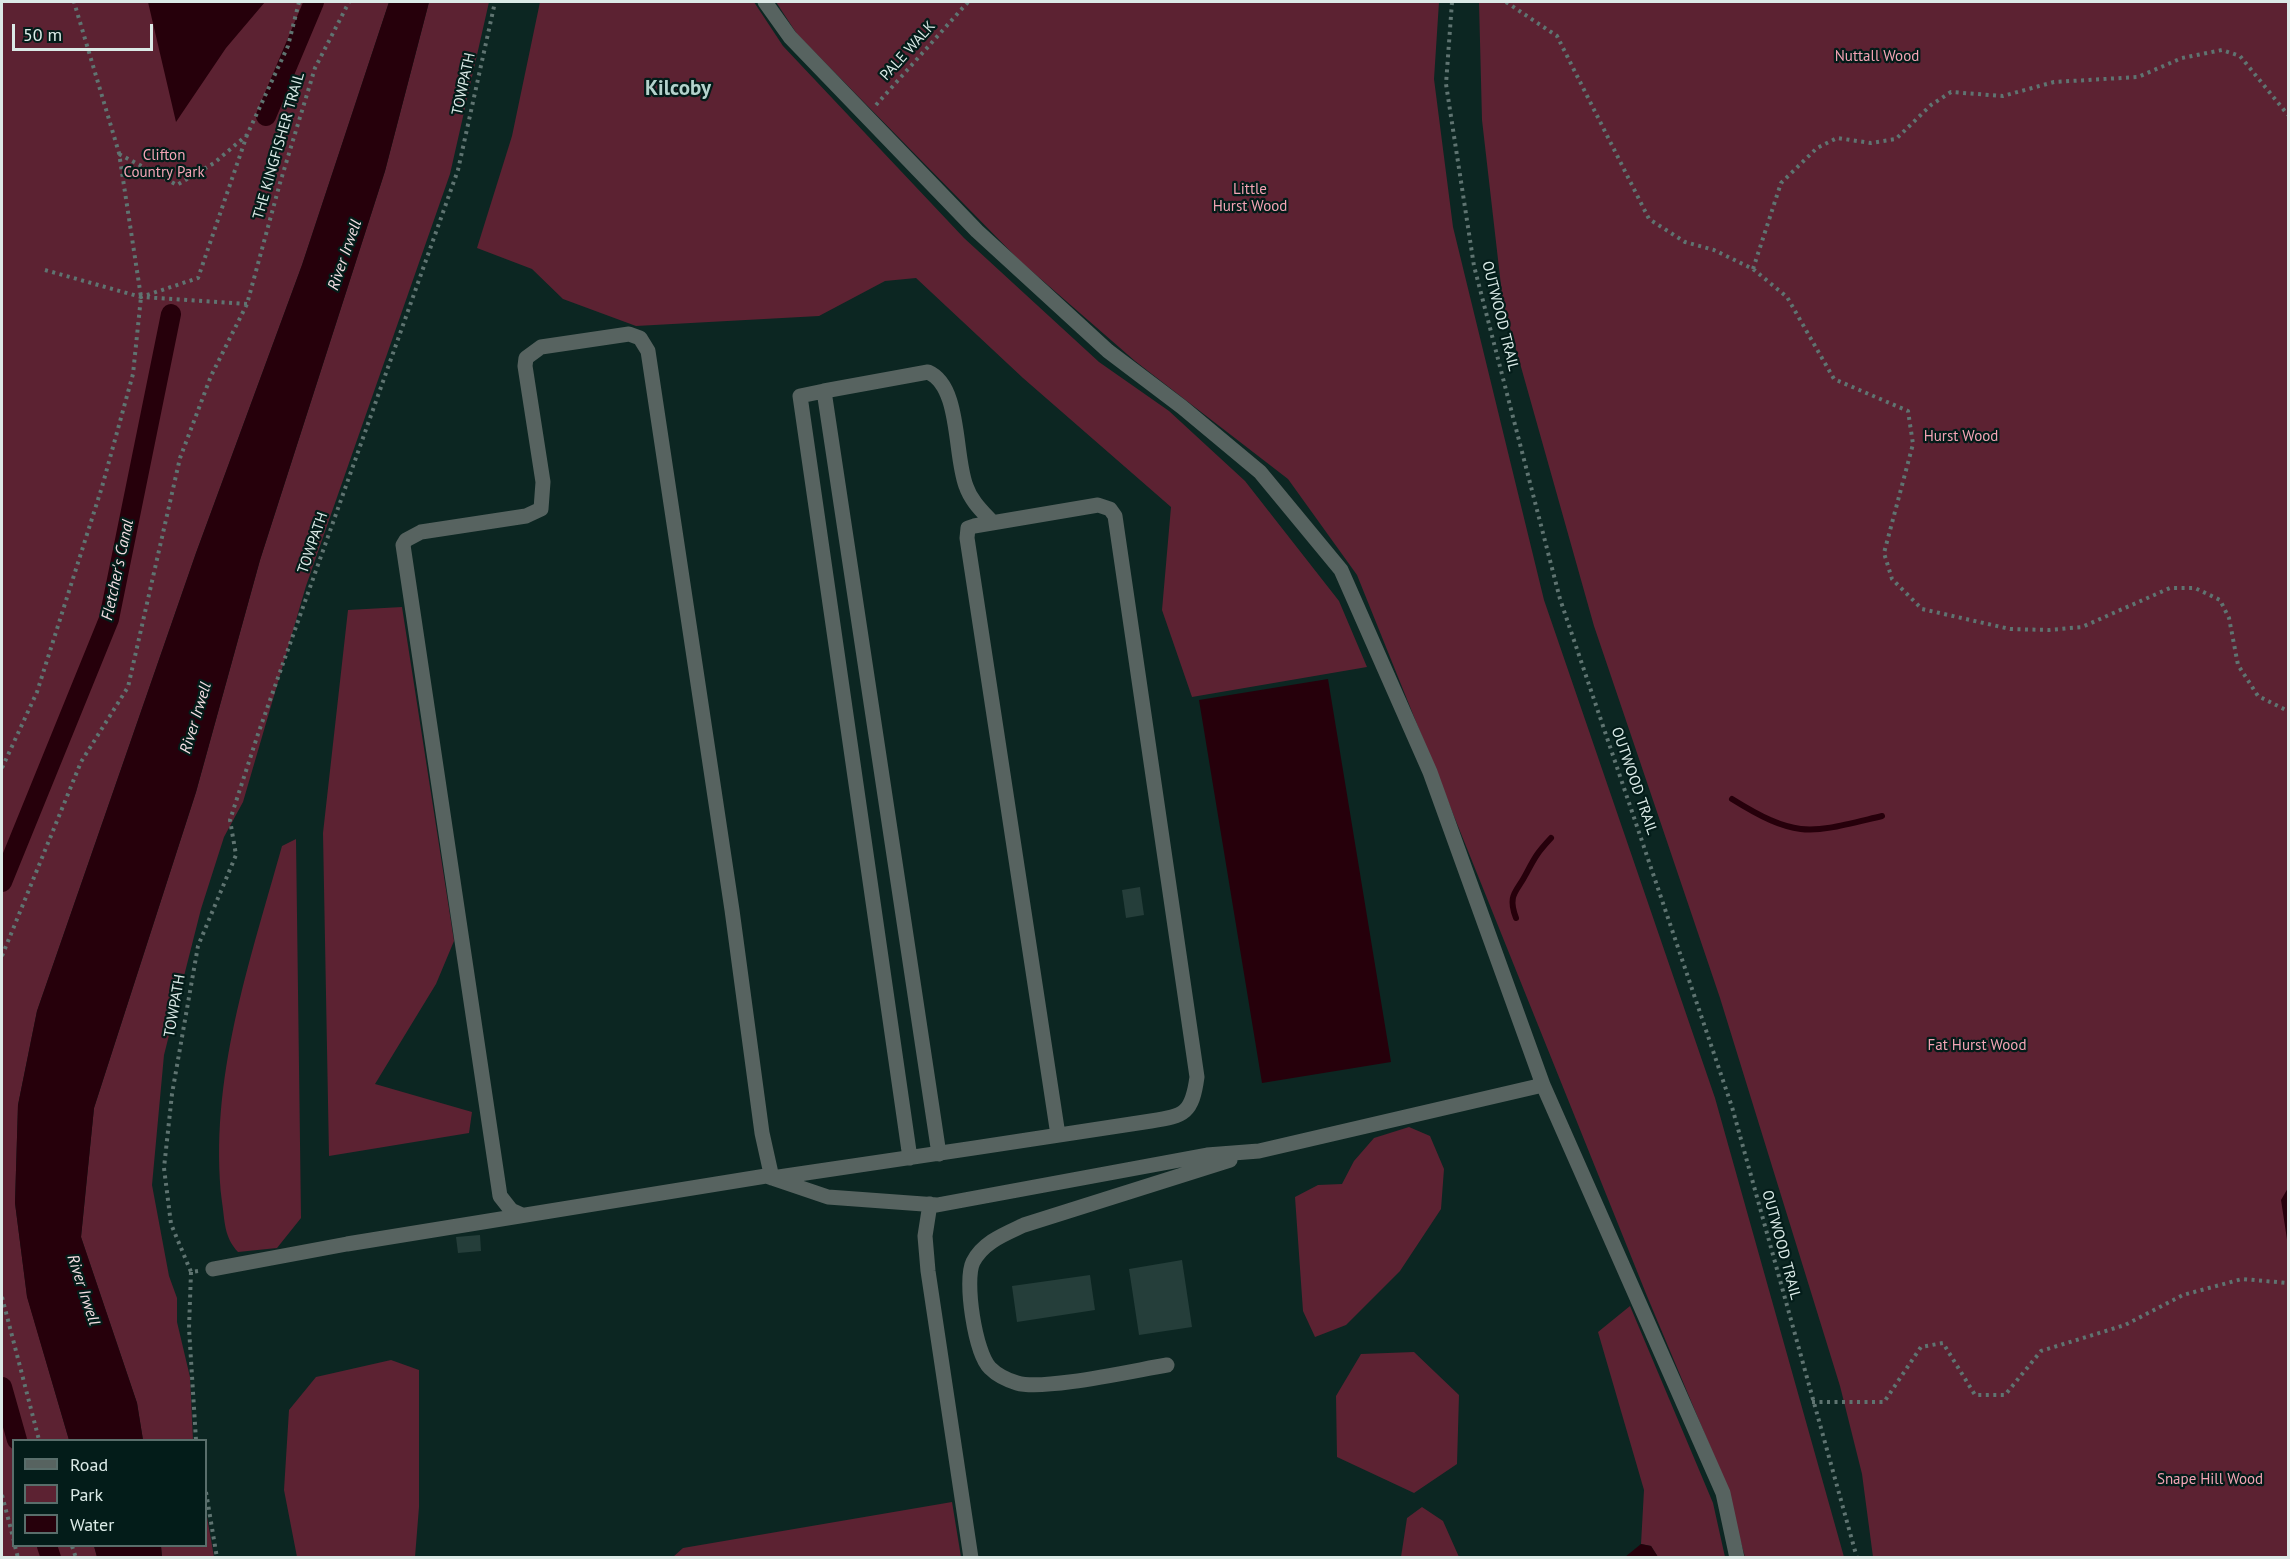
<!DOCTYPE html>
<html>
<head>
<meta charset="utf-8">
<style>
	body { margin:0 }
	#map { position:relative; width:2290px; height:1559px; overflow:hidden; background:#0c2622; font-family:"PT Sans",sans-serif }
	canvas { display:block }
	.frame { position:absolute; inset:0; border:3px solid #dbeae7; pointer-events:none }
	.legend { position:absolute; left:12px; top:1439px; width:195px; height:108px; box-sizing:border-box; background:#031c19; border:2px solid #596e6b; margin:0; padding:8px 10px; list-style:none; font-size:18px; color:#dbeae7 }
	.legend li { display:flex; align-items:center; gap:12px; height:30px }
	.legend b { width:30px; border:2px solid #596e6b }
	.scale { position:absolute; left:12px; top:24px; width:141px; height:27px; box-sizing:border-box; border:3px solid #dbeae7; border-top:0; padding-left:8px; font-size:18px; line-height:21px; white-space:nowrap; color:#dbeae7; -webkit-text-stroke:4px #031c19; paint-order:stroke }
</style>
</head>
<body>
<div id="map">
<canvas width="2290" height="1559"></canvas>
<div class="frame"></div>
<ul class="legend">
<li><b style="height:8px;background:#576360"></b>Road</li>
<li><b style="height:16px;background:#5c2232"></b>Park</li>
<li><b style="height:16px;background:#26000b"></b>Water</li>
</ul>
<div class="scale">50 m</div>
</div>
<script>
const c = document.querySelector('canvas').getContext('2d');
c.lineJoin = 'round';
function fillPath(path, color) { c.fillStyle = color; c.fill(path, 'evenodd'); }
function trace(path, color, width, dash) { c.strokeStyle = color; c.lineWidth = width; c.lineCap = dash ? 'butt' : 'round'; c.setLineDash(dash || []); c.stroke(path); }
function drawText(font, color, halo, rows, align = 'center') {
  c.font = font + ' "PT Sans",sans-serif'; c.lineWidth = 4.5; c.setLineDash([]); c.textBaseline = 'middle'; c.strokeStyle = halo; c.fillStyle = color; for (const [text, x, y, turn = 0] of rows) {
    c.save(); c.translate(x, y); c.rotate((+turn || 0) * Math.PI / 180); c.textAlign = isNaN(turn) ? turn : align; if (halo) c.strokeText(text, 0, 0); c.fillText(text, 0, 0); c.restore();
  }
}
const green = new Path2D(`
	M2,2H389L302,265L196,553L37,1011L18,1105L15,1203L27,1296L69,1440H14V1546H94L97,1557H2Z
	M429,2H489L450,174L306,586L243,802L224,837L201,909L164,1055L152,1185L169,1276L177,1298V1322L190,1377L193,1440H143L137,1403L81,1237L94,1108L196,792L260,560L385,171Z
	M540,2H754L783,46L964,238L1099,362L1169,411L1245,481L1339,601L1367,667L1192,697L1162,610L1171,507L1023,378L916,278L885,281L819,316L636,326L563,299L532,269L477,248L512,136Z
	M776,2H1439L1434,79L1453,227L1544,600L1715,1098L1844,1557H1745L1722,1475L1647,1296L1357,575L1288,479L1135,361L1019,260L797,34Z
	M1479,2H2288V1557H1873L1862,1474L1840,1386L1720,998L1594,626L1503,303L1482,120Z
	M402,607L454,941L436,984L375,1084L472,1112L469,1133L329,1156L323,833L348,610Z
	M296,839L301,1218L277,1248L238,1252C224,1237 225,1222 222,1202C208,1081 250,961 282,846Z
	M1409,1127L1430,1136L1444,1169L1441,1209L1400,1271L1346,1325L1315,1337L1303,1311L1295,1197L1318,1185L1342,1184L1354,1161L1374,1138Z
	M1630,1306L1713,1503L1725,1557H1658L1651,1546L1641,1544L1644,1490L1598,1332Z
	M1414,1352L1459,1395L1457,1464L1414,1493L1337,1457L1336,1396L1361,1354Z
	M391,1360L419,1370V1507L415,1557H297L284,1490L289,1410L316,1377Z
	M952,1502L961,1557H673L683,1548Z
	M1422,1507L1443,1521L1459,1557H1401L1407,1518Z
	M206,1511L214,1557H162L161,1546H206Z`);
const water = new Path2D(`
	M148,2H265L226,48L176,122Z
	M389,2H429L385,171L260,560L196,792L94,1108L81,1237L137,1403L143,1440H69L27,1297L15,1203L18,1105L37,1011L196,553L302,265Z
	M1328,679L1391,1062L1262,1083L1199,700Z
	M2288,1188V1246L2281,1200Z
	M1641,1544L1651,1546L1658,1557H1625Z
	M94,1546H161L162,1557H97Z`);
const stream = new Path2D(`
	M1732,799C1798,840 1810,833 1882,816
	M1516,918C1507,894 1517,892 1526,874C1535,857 1537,853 1551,838`);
const canal = new Path2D(`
	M266,116L314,2
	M2,882L109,619L171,314
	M2,1387L17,1440
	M47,1546L51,1558`);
const building = new Path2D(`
	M1140,887L1144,915L1126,918L1122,890Z
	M480,1235L481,1251L458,1253L456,1237Z
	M1182,1260L1192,1327L1139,1335L1129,1269Z
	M1090,1275L1095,1310L1017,1322L1012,1286Z`);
const path = new Path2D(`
	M1452,2L1446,84L1474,266L1560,599L1732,1107L1857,1558
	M1506,2L1557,36L1649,219L1685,242L1714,250L1753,269L1787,297L1834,379L1908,411L1913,444L1884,553L1892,579L1922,609L2010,629L2049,630L2082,627L2170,588H2195L2220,600L2229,618L2238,665L2258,696L2288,711
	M876,105L968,2
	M119,154L177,185L214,163L247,135L288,46L299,2
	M1753,269L1781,183L1817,148L1837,138L1871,143L1896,139L1931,105L1951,92L2003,96L2054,82L2138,77L2182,58L2222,50L2240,56L2288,115
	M45,270L141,297
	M247,304L141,297L198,278L247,135
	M2,768L37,692L102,487L133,374L141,297L119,153L74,2
	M2,956L81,762L128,687L180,458L211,376L247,304L280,183L315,68L349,2
	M198,1271L191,1272L171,1224L164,1168L172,1094L198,946L236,855L230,820L258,734L458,170L495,2
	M191,1272L189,1328L196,1440
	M2,1297L39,1440
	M1812,1402H1884L1921,1347L1943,1343L1975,1395H2005L2041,1351L2125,1325L2183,1295L2242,1279L2288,1283
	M206,1492L217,1558
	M2,1495L14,1541
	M15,1546L18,1558
	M72,1546L76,1558`);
const minor = new Path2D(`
	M765,2L790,37L977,231L1108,351L1182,407L1260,472L1341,570L1430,772L1543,1085L1723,1493L1737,1558
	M824,391L800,396L910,1158
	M939,1154L824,391L928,372C961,386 954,455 966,486C971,501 982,511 993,523
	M930,1204L925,1236L928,1271L971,1558
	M522,1215L511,1210L500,1196L403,545L406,540L421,532L526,516L541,509L543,482L525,366L526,358L541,347L629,334L640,338L648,351L732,910L762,1133L772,1178C898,1160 1025,1140 1151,1121C1185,1116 1192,1113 1197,1077L1115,516L1110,509L1098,505L974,526L968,528L967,538L1058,1135
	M213,1269L347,1244L766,1176L828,1197L937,1205L1207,1155L1259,1151L1543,1085
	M1167,1365C1136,1370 1044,1391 1017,1383C1007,1380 997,1375 990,1368C975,1353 964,1280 973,1262C983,1242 1005,1234 1024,1225L1230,1160`);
const streetNames = [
	["PALE WALK",908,51,-48],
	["TOWPATH",464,84,-78],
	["THE KINGFISHER TRAIL",279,146,-74],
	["OUTWOOD TRAIL",1500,316,76],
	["TOWPATH",313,543,-71],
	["OUTWOOD TRAIL",1634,781,71],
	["TOWPATH",175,1006,-80],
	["OUTWOOD TRAIL",1781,1245,75]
];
const parkNames = [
	["Nuttall Wood",1877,57],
	["Clifton",164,156],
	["Country Park",164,173],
	["Little",1250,190],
	["Hurst Wood",1250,207],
	["Hurst Wood",1961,437],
	["Fat Hurst Wood",1977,1046],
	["Snape Hill Wood",2210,1480]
];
const waterNames = [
	["River Irwell",345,255,-71],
	["Fletcher's Canal",118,570,-78],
	["River Irwell",196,718,-73],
	["River Irwell",83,1290,72]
];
const districtNames = [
	["Kilcoby",678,89]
];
fillPath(green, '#5c2232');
fillPath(water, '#26000b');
trace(stream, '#26000b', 6);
trace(canal, '#26000b', 20);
fillPath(building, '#253e3a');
trace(path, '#5f7471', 4, [3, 4.5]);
trace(minor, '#576360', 15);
drawText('15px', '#dbeae7', '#031c19', streetNames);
drawText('15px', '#f4a4b5', '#031c19', parkNames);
drawText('italic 16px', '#f3dee2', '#031c19', waterNames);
drawText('bold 21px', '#b4d2cc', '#031c19', districtNames);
</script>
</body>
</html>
